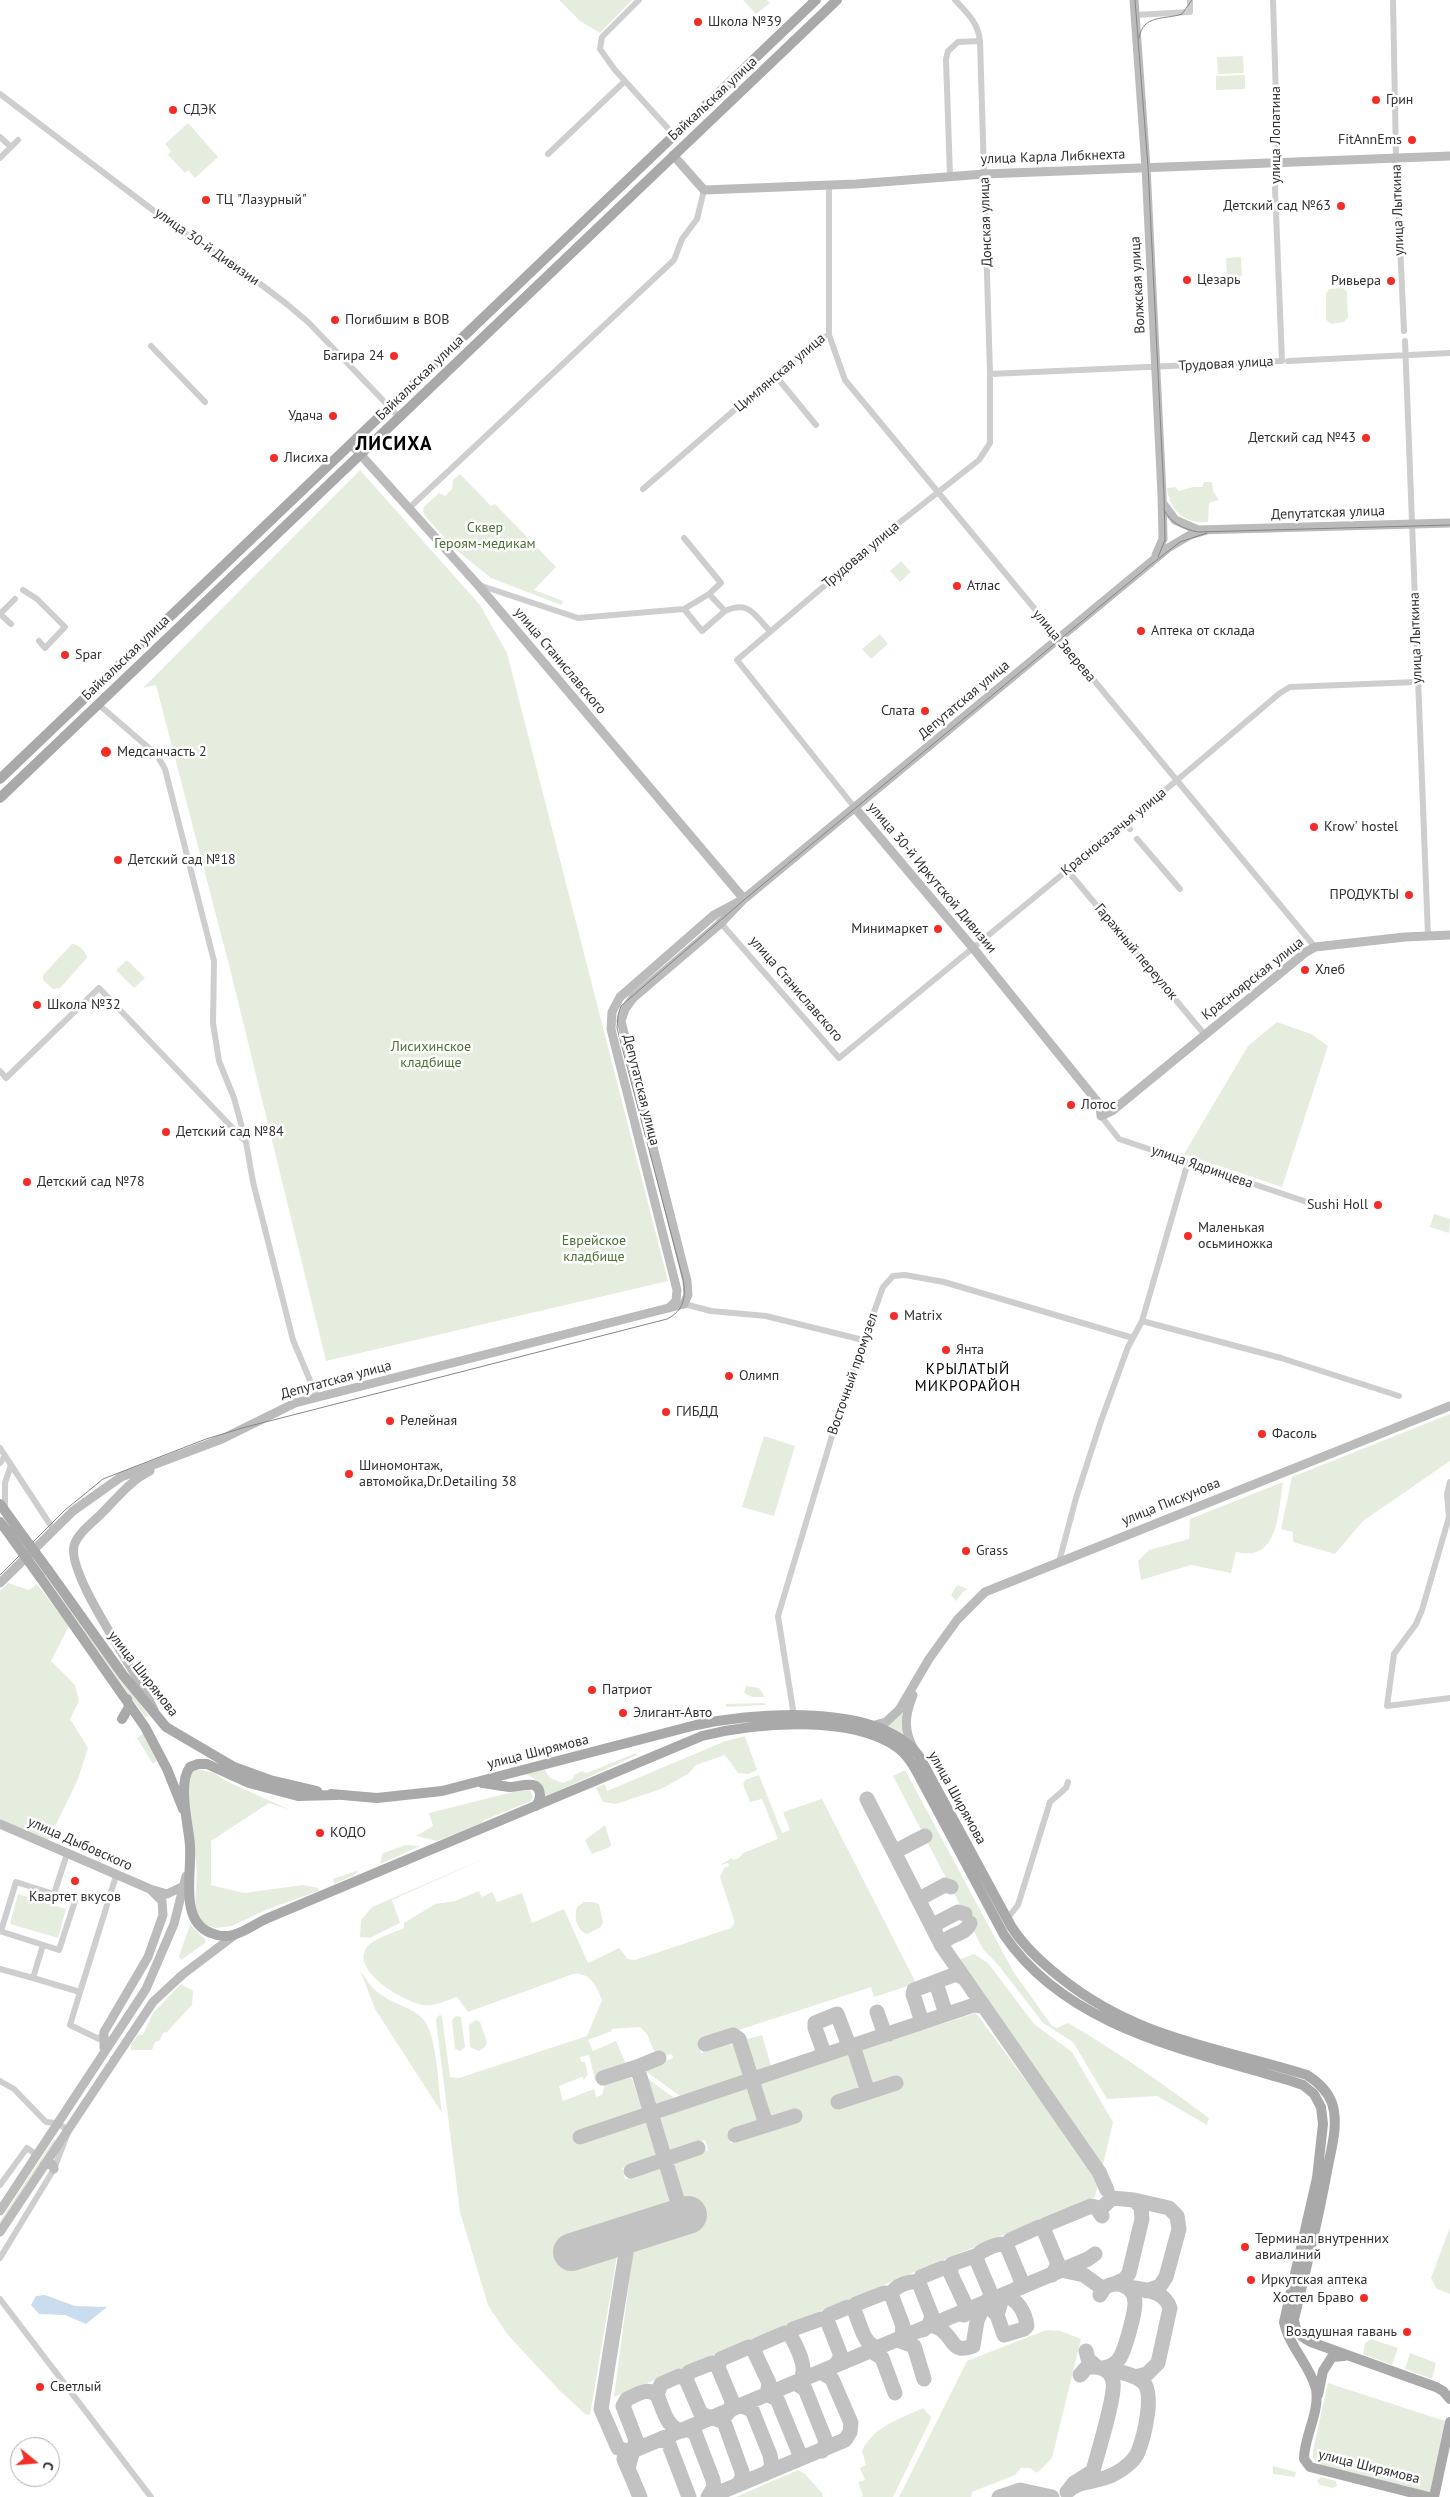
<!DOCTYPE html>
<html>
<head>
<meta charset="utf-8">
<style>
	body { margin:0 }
	#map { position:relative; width:1450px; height:2497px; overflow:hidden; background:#fff; font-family:"PT Sans",sans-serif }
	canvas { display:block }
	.north { position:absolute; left:10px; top:2437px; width:50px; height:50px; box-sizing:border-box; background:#fff; border:1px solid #adadad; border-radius:50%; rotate:107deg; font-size:14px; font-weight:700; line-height:20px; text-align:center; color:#313131 }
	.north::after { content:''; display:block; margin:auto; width:18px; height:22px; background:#f42c27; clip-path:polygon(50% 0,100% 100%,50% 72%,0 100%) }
</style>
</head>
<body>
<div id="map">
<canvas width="1450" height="2497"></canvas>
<div class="north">С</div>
</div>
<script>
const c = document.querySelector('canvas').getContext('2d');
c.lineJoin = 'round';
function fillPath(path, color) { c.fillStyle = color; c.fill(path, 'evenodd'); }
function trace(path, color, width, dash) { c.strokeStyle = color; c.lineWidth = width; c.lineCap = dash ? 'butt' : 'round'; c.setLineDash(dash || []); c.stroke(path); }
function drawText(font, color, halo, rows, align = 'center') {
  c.font = font + ' "PT Sans",sans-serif'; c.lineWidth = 5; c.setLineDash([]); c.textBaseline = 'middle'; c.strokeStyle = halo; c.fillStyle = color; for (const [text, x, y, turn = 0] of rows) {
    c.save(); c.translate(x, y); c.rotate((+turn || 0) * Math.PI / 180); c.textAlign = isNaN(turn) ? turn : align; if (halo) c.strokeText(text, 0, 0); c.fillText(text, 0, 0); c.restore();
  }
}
const green = new Path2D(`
	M559,0H632L600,33L580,21Z
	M743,0H767L770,3L756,14Z
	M1243,56L1244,73L1218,74L1217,57Z
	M1245,75V89L1216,90V76Z
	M188,123L218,157L195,178L188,170L185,173L168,155L171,151L165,144Z
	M1241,257L1242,276H1227L1226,258Z
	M1343,288L1347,292L1348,318L1344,322L1331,324L1326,320V294L1329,289Z
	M360,470L480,605L507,653L668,1281L326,1361L231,973L156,685L143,688Z
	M460,474L491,506L495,504L556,567L534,590L563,601L561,605L491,578L455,549L425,516L423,511L424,507L439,493L445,496L452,489L453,480Z
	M1204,482H1212L1213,491L1219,500L1209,503L1208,522C1184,524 1170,511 1167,488L1175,487L1179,491L1193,487H1202Z
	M901,561L911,572L900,582L890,571Z
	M880,634L888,644L871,659L862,649Z
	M72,944C78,944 87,952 87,958L60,988L53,989L43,980V975Z
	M127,960L145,978L134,988L116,970Z
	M1277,1022L1311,1034L1328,1046L1282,1187L1184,1154L1248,1046Z
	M1434,1214L1450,1219L1449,1233L1430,1227Z
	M1450,1414V1461L1363,1521L1335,1554L1293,1542V1532L1281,1529L1292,1477Z
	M764,1436L795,1446L774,1516L742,1507Z
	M1283,1482C1279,1503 1280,1549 1252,1553C1247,1554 1241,1553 1236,1552L1231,1573L1191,1565L1141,1580L1138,1561L1149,1550L1189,1539L1190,1519Z
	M8,1583L29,1590L37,1584L69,1626L51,1661L75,1685L79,1701L70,1719L88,1748L78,1779L48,1841L0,1820V1591Z
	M55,1585L69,1602L149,1716L145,1717L66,1606Z
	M957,1585L968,1589L963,1592L956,1601L951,1595Z
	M746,1686L759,1688L765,1697H752L744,1693Z
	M765,1703V1705L726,1707V1704Z
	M903,1710V1734L902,1735L887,1726Z
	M145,1732L159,1759L153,1764L137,1738Z
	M745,1736L757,1770L748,1774L738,1773L725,1755L696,1765L688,1774L661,1789L616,1804L603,1802L596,1788L605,1784L607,1791L723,1742Z
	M636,1753L637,1755L543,1798C539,1784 537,1778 523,1773L544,1769L550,1778L563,1783L573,1779L574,1775L582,1771L587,1773Z
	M198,1769L214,1773L226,1781L290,1810L269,1803L211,1841V1885L244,1893L303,1885L318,1888L319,1891L268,1909L232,1926L216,1928L204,1924L195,1909L197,1870L187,1782L194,1770Z
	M905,1770L1013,1971L1052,2026L1057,2028L1068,2023C1117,2051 1163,2084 1209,2118L1207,2125L1157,2096L1107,2099L1073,2042L1043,2023L999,1966L983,1949L893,1776Z
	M759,1775L782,1833L790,1830L783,1812L822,1799L915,1981L914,1984L874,1997L871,1987L699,2043L701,2053L729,2044L735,2045L744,2075L742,2079L684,2099L644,2070L673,2058L672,2054L664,2056L654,2051L647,2034L640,2027L611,2029L612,2031L588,2040L593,2051L616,2041L626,2064L595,2080L589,2055L580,2057L581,2062H585L588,2074L584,2080L582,2077L559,2086L563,2101L594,2089L596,2097L602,2095L605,2084L631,2076L643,2112L572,2136L573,2140L579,2142L647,2120L658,2156L622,2168L625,2179L661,2167L671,2201L670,2207L568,2241L565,2246L569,2261L575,2264L618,2250L590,2415L585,2414L559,2390L507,2334L488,2305L460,2212L436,2021L437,2017L440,2015L442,2016L450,2077L459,2078L587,2036L602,2000C597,1987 590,1971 573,1974L468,2012L457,1997C447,2000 433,2007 423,2005C405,2002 349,1971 367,1947C374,1938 394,1933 404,1928V1923L435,1904L455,1901L479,1891L482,1897L492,1892L497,1902L522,1893L532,1923L564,1909L588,1963L619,1948L628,1959L635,1960L731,1928L734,1924V1920L720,1877L724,1868L729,1866L728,1863L720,1865L732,1858L733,1860L739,1858L743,1853L778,1839L762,1799L750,1802L743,1784L745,1780Z
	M529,1788L533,1797L531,1801L484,1820L480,1825L437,1841L416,1836L433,1826L429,1813Z
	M605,1825L611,1844L610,1847L592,1854L585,1840Z
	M406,1845L420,1846L380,1864L383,1853Z
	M495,1854L392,1900L400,1923L370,1938L360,1937L361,1920L372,1907Z
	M359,1870L353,1876L334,1884L333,1879Z
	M18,1894L66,1909L58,1938L10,1924Z
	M584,1902H593L599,1904L603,1922L601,1927L587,1934C576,1930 574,1917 577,1907Z
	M190,1925L206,1940L205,1943L181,1960L179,1956Z
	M974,1954L988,1963L1034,2024L1072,2052L1113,2122L1103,2165L959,1965L961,1959Z
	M360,1970C367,1981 373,1990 383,1996C396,2005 412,2007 423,2019C438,2036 438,2090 442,2113L375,2009Z
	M181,1984L193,1991L192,2005L167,2032L163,2033L160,2040L155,2042L152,2050H131V2044L138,2035H143L153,2013Z
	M976,2013L1099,2180L1095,2197L614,2397L634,2245L704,2221L700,2208L684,2213L670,2164L708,2150L705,2140L666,2153L654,2118L744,2088L749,2089L760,2122L727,2133L731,2143L801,2120L798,2110L766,2121L756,2089L758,2083L851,2052L864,2088L831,2099L835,2108L902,2086L899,2077L869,2086L856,2051Z
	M456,2016L461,2017L465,2047L460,2051L455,2049L452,2020Z
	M476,2020L480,2022L487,2042L485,2047L479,2051L470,2047L469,2025Z
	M762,2035L772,2069L756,2076L752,2074L742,2044L744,2040Z
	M640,2073L678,2101L654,2109L651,2107Z
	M54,2139L56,2141L0,2225V2221Z
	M1450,2227V2294L1437,2289L1431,2278Z
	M1046,2330L1061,2331L1081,2339L1052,2458L1037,2473L1030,2468H1021L1015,2475L972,2492L971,2497H899L967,2361Z
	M1371,2339L1398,2348L1392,2365L1363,2354L1365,2343Z
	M1410,2353L1436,2363L1432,2379L1405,2369Z
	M1328,2383L1445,2421L1430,2493L1318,2466L1313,2457V2450Z
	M923,2408L931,2417L930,2421L893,2497H861L863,2496L858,2482L865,2480L860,2468L866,2465L862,2451C874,2426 898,2420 923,2408Z
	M1273,2466L1296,2472L1295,2477L1273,2474Z
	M798,2470L805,2474L822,2493L823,2497H736Z
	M1321,2477L1336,2481L1337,2486L1333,2488L1320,2485L1317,2481Z`);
const water = new Path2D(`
	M45,2295L75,2306L107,2307L86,2324L65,2315L39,2314L31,2305L36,2296Z`);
const taxiway = new Path2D(`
	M867,1799L942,1946L1099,2172L1107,2190
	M894,1852L925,1836
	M919,1899L945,1885L951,1887
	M934,1931L937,1923L958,1912L965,1914
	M942,1946C946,1933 966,1936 970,1923
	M940,1980L937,1986L945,2011L944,2015
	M877,2012L884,2032L889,2034
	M918,2024L921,2019L913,1994L914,1990L956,1974L962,1977
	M705,2044L733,2035L739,2039L764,2118V2125
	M853,2046L868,2092
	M820,2056L823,2050L815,2028V2023L837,2014L848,2043L844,2048
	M637,2067L659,2058
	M603,2078L637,2067L682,2216
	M838,2102L896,2083
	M735,2135L795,2116
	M580,2137L974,2005L982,2006
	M631,2171L698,2148
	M1134,2200L1169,2208L1177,2216L1179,2229L1166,2277L1160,2286L1146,2291
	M1104,2206L1112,2198L1134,2200L1141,2207L1142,2219L1129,2273L1125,2279L1116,2283
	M1044,2229L1045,2225L1091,2206L1096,2207L1102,2216
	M629,2234L601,2409L618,2448L630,2452L1088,2259L1095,2254
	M1007,2245L1010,2240L1039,2227L1043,2228L1058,2264L1052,2275
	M976,2257C980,2250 998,2243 1006,2244L1021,2280L1020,2286L1016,2290
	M1061,2270L1084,2275L1099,2286
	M951,2271L952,2264L975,2256L991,2294L987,2302
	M919,2283L921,2277L943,2268H948L965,2304L964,2310L960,2314L964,2315
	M1125,2286C1142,2290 1164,2289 1170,2308L1158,2363L1147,2374L1134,2377
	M891,2294C895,2286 911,2279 919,2283L932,2316L929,2325L923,2330
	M1100,2295L1104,2288C1116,2279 1135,2286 1135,2303C1135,2313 1125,2351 1119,2359C1115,2365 1110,2367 1103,2368
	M855,2310L856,2304L884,2293L891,2294L903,2326L902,2336L897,2340L914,2346L924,2379
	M932,2325C936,2327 940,2328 943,2331C954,2340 953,2354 973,2346L977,2321L985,2303L997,2315L1004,2335L1024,2329L1027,2326C1025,2312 1018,2299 1003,2295L997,2315
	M791,2335L793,2329L821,2319L827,2320
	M755,2351L757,2345L785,2333H789C796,2345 810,2370 799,2382
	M871,2351L882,2358L895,2393
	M1086,2351L1088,2359L1097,2367
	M718,2366L721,2359L749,2347L753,2349L769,2383L767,2395
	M835,2366L841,2356L827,2320L829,2315L848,2307L853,2308C860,2320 863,2350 881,2347
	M1080,2375L1086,2368C1098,2365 1111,2369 1113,2382C1116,2395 1097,2455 1093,2471L1074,2483L1067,2492C1079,2479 1101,2483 1116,2473C1124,2469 1135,2460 1138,2452C1144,2437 1155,2393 1143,2382C1133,2373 1115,2371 1103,2368
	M686,2379L689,2372L712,2363L717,2365L732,2401L731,2409L725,2416
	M795,2383L805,2389L825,2439L826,2446L822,2451
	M657,2395L661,2384L679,2376L686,2379L701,2414L724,2422L742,2472V2478L738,2485
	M768,2395L777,2399L800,2455L796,2461
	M742,2406L752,2410L770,2455L772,2467L765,2474
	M686,2429L695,2433L713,2480L714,2487L708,2497
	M661,2440L668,2442L689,2497
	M624,2459L640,2497
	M628,2468L636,2440L623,2406L627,2399C638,2394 647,2387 657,2395C663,2408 666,2428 682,2431
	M709,2497L845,2440L850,2432L851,2423L832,2379L821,2372
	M999,2497L1020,2490L1052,2497`);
const runway = new Path2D(`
	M572,2252L688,2215`);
const street = new Path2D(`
	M639,0L602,37L600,49L615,70L674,135
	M1393,0L1396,157L1404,331
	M1135,15L1190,12V0
	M0,94L162,217L259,283L288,305L309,323L399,417
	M0,137L11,147
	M548,154L625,81
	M0,158L18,140
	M950,176L946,59L948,51L958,42L980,41
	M829,335L845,380L1315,947
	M1405,341L1428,936
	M151,346L205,402
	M1288,361L1450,353
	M990,374L1282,361L1275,188L1278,162L1273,0
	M775,375L816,425
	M643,489L775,375L816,342L829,335V186
	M408,509L674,260L682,239L697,219L704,190
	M684,538L721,583L709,594L725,611C750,600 754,615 770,631
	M479,585L578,618L684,609L702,631L725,611
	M23,590L37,599L65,627L45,648L39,641
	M684,609L709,594
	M11,624L0,614L15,599
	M98,704L157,755L165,769L214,961L213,1023L219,1061L234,1098L246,1142L253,1182L293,1340L317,1397
	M855,808L737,660L890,530L979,460L990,443V374L980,41C978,22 967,13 955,0
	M1125,823L1130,829
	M1137,839L1180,889
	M1067,870L1205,1035
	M719,921L839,1058L1176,781L1280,693L1290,687L1417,682
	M0,1071L6,1078L99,988L245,1141
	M1101,1116L1119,1139L1313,1204
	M684,1304L711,1311L766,1316L863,1340
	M1142,1321L1281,1358L1399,1396
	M0,1448L53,1529
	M0,1463L5,1456
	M1450,1482L1447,1494L1449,1517L1422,1610L1416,1624L1394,1654L1387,1706L1450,1698
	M5,1511V1483L11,1465
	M1059,1562L1076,1498L1101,1421L1128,1347L1142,1321L1188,1162
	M794,1716L778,1616L847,1386L883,1287L893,1276L905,1275L944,1282L1133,1338
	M1007,1919L1018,1905L1050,1802L1066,1788L1068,1782
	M0,1931L59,1950L75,1901L54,1894L67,1854
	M1,1931L16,1882L54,1894
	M43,1945L33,1978L80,1992L116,1876
	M0,1969L33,1978
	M80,1992L70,2025L99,2039L104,2032
	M0,2081L14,2089L46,2122L56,2123L69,2130L54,2169L0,2258
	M0,2185L27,2148L37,2155
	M0,2299L151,2497`);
const secondary = new Path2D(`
	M1134,0L1146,167L1162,495L1163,539L1156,555
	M673,155L704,190L856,184L984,174L1450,156
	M351,444L478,585L744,899
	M1164,505L1175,520L1198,530L1450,523
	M855,808L973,948L1100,1105L1101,1116L1112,1111L1306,952L1315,947L1405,937L1450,935
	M669,1308L676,1301L677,1290L611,1029L612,1012L620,997L714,915L744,899L1168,548L1190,535L1207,530
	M150,1471C131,1480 118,1497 104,1511C95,1521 77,1533 74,1546C67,1577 140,1675 154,1710
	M0,1583L73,1511L121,1477L222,1439L295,1403L684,1304L688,1295L687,1281L621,1021L625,1009L633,998L721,923L744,899
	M913,1695C905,1715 903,1730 914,1749
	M875,1725L886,1722L899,1710L929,1659L957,1620L985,1592L1450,1406
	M0,1824L150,1889L167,1894L184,1886
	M104,2048V2032L148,1957L163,1915L162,1901L150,1889
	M44,2165L52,2164L54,2169
	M0,2211L146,1989L174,1924L186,1876
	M0,2232L153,2002L182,1975L236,1934`);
const primary = new Path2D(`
	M0,779L816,0
	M0,798L837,0
	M0,1504L15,1525
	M0,1522L7,1531
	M48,1570L123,1675L166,1727L234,1767L270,1780L317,1791
	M40,1577L145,1727L167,1769L183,1809
	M122,1719L129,1707L127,1699
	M482,1783C491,1784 501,1786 510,1787C520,1787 539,1778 540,1795C540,1800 539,1802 536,1806
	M331,1794L377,1798L442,1791L696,1725C756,1713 878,1702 919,1756L1011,1926C1024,1947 1042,1963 1061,1978C1137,2039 1217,2047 1307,2075C1318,2082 1327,2090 1332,2103C1339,2124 1331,2150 1327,2171C1318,2221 1306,2270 1294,2319C1295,2332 1301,2337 1311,2342L1436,2387L1443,2391L1450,2399
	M337,1795L298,1796L249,1783L207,1764H198L190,1767C177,1784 189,1826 190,1846C192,1874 179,1921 211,1933C218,1936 226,1937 233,1935C245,1932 256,1923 268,1918L702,1736C755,1723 851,1714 898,1748C906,1754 912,1763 917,1772L1004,1935C1068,2029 1189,2050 1291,2081L1303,2085L1314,2094L1321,2107L1323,2124L1317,2178L1284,2322C1289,2347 1310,2365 1316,2389C1320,2413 1304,2436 1304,2459L1310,2467L1429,2497
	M1318,2395L1323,2371L1332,2357L1344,2356
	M1434,2497L1450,2422`);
const tram = new Path2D(`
	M1135,0L1148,167L1164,495L1165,540L1158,557
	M1139,38C1143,14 1164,20 1182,14L1192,0
	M1164,510C1171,523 1183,529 1198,532L1450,525
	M0,1575L65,1510L103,1479L206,1439L246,1427L667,1319C685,1310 686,1296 683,1279L617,1028L618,1015L621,1006L744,900L1149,566L1180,542L1207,533`);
const primaryBridge = new Path2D(`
	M15,1525L48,1570
	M7,1531L40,1577`);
const markers = [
	[698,22,5,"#f42c27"],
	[1376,100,5,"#f42c27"],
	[173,110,5,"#f42c27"],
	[1412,140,5,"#f42c27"],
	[206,200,5,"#f42c27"],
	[1341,206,5,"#f42c27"],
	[1187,280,5,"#f42c27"],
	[1391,281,5,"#f42c27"],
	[335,320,5,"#f42c27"],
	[394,356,5,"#f42c27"],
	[333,416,5,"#f42c27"],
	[1366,438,5,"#f42c27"],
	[274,458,5,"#f42c27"],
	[957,586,5,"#f42c27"],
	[1141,631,5,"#f42c27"],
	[65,655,5,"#f42c27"],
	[925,711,5,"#f42c27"],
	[106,752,6,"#f42c27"],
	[1314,827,5,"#f42c27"],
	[118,860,5,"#f42c27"],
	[1409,895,5,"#f42c27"],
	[938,929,5,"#f42c27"],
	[1305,970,5,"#f42c27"],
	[37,1005,5,"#f42c27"],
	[1071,1105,5,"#f42c27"],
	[166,1132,5,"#f42c27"],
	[27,1182,5,"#f42c27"],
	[1378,1205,5,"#f42c27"],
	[1188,1236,5,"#f42c27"],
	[894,1316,5,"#f42c27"],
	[946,1350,5,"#f42c27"],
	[729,1376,5,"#f42c27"],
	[666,1412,5,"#f42c27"],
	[390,1421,5,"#f42c27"],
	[1262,1434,5,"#f42c27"],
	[349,1474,5,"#f42c27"],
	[966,1551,5,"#f42c27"],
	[592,1690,5,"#f42c27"],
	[623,1713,5,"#f42c27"],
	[320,1833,5,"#f42c27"],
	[75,1881,5,"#f42c27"],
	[1245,2247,5,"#f42c27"],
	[1251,2280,5,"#f42c27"],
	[1364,2298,5,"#f42c27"],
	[1407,2332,5,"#f42c27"],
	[40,2387,5,"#f42c27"]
];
const poiNames = [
	["Школа №39",708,22],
	["Грин",1386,100],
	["СДЭК",183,110],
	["FitAnnEms",1402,140,"right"],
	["ТЦ \"Лазурный\"",216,200],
	["Детский сад №63",1331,206,"right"],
	["Цезарь",1197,280],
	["Ривьера",1381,281,"right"],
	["Погибшим в ВОВ",345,320],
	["Багира 24",384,356,"right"],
	["Удача",323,416,"right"],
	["Детский сад №43",1356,438,"right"],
	["Лисиха",284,458],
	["Атлас",967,586],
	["Аптека от склада",1151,631],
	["Spar",75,655],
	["Слата",915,711,"right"],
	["Медсанчасть 2",117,752],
	["Krow' hostel",1324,827],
	["Детский сад №18",128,860],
	["ПРОДУКТЫ",1399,895,"right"],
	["Минимаркет",928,929,"right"],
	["Хлеб",1315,970],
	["Школа №32",47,1005],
	["Лотос",1081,1105],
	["Детский сад №84",176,1132],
	["Детский сад №78",37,1182],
	["Sushi Holl",1368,1205,"right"],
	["Маленькая",1198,1228],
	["осьминожка",1198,1244],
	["Matrix",904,1316],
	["Янта",956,1350],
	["Олимп",739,1376],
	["ГИБДД",676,1412],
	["Релейная",400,1421],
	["Фасоль",1272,1434],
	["Шиномонтаж,",359,1466],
	["автомойка,Dr.Detailing 38",359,1482],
	["Grass",976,1551],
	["Патриот",602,1690],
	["Элигант-Авто",633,1713],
	["КОДО",330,1833],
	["Квартет вкусов",75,1897,"center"],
	["Терминал внутренних",1255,2239],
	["авиалиний",1255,2255],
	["Иркутская аптека",1261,2280],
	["Хостел Браво",1354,2298,"right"],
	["Воздушная гавань",1397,2332,"right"],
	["Светлый",50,2387]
];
const streetNames = [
	["Байкальская улица",713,99,-43],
	["улица Лопатина",1276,135,-90],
	["улица Карла Либкнехта",1053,157,-2],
	["улица Лыткина",1398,210,-92],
	["Донская улица",986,222,-92],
	["улица 30-й Дивизии",207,247,35],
	["Волжская улица",1138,285,-93],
	["Трудовая улица",1226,364,-3],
	["Цимлянская улица",780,373,-40],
	["Байкальская улица",420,378,-44],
	["Депутатская улица",1328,513,-2],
	["Трудовая улица",861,555,-40],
	["улица Лыткина",1416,638,-92],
	["улица Зверева",1064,646,50],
	["Байкальская улица",126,658,-44],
	["улица Станиславского",560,661,50],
	["Депутатская улица",964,700,-40],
	["Красноказачья улица",1114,832,-39],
	["улица 30-й Иркутской Дивизии",932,878,50],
	["Гаражный переулок",1136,952,50],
	["Красноярская улица",1253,979,-38],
	["улица Станиславского",796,989,49],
	["Депутатская улица",641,1090,76],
	["улица Ядринцева",1202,1167,19],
	["Восточный промузел",853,1374,-71],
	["Депутатская улица",336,1380,-15],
	["улица Пискунова",1171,1502,-22],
	["улица Ширямова",143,1674,52],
	["улица Ширямова",538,1752,-14],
	["улица Ширямова",957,1798,61],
	["улица Дыбовского",80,1844,24],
	["улица Ширямова",1369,2467,14]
];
const parkNames = [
	["Сквер",485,528],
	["Героям-медикам",485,544],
	["Лисихинское",431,1047],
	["кладбище",431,1063],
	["Еврейское",594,1241],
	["кладбище",594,1257]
];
const neighbourhoodNames = [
	["КРЫЛАТЫЙ",968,1370],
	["МИКРОРАЙОН",968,1387]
];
const districtNames = [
	["ЛИСИХА",394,445]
];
fillPath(green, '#e5eede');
fillPath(water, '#c9ddef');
trace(taxiway, '#c2c2c2', 15);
trace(runway, '#c2c2c2', 38);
trace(street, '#cecece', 6);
trace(secondary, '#bbb', 9);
trace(primary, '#a9a9a9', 10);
trace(tram, '#868686', 1);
trace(primaryBridge, '#a9a9a9', 10);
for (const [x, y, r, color] of markers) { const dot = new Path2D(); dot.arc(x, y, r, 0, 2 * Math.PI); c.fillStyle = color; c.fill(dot); trace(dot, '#fff', 2); }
drawText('14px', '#313131', '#fff', poiNames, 'left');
drawText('14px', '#313131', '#fff', streetNames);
drawText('14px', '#4e7139', '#fff', parkNames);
c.letterSpacing = '1px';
drawText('15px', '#000', '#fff', neighbourhoodNames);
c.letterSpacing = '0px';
c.letterSpacing = '1px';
drawText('bold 19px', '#000', '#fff', districtNames);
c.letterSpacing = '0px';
</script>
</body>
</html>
